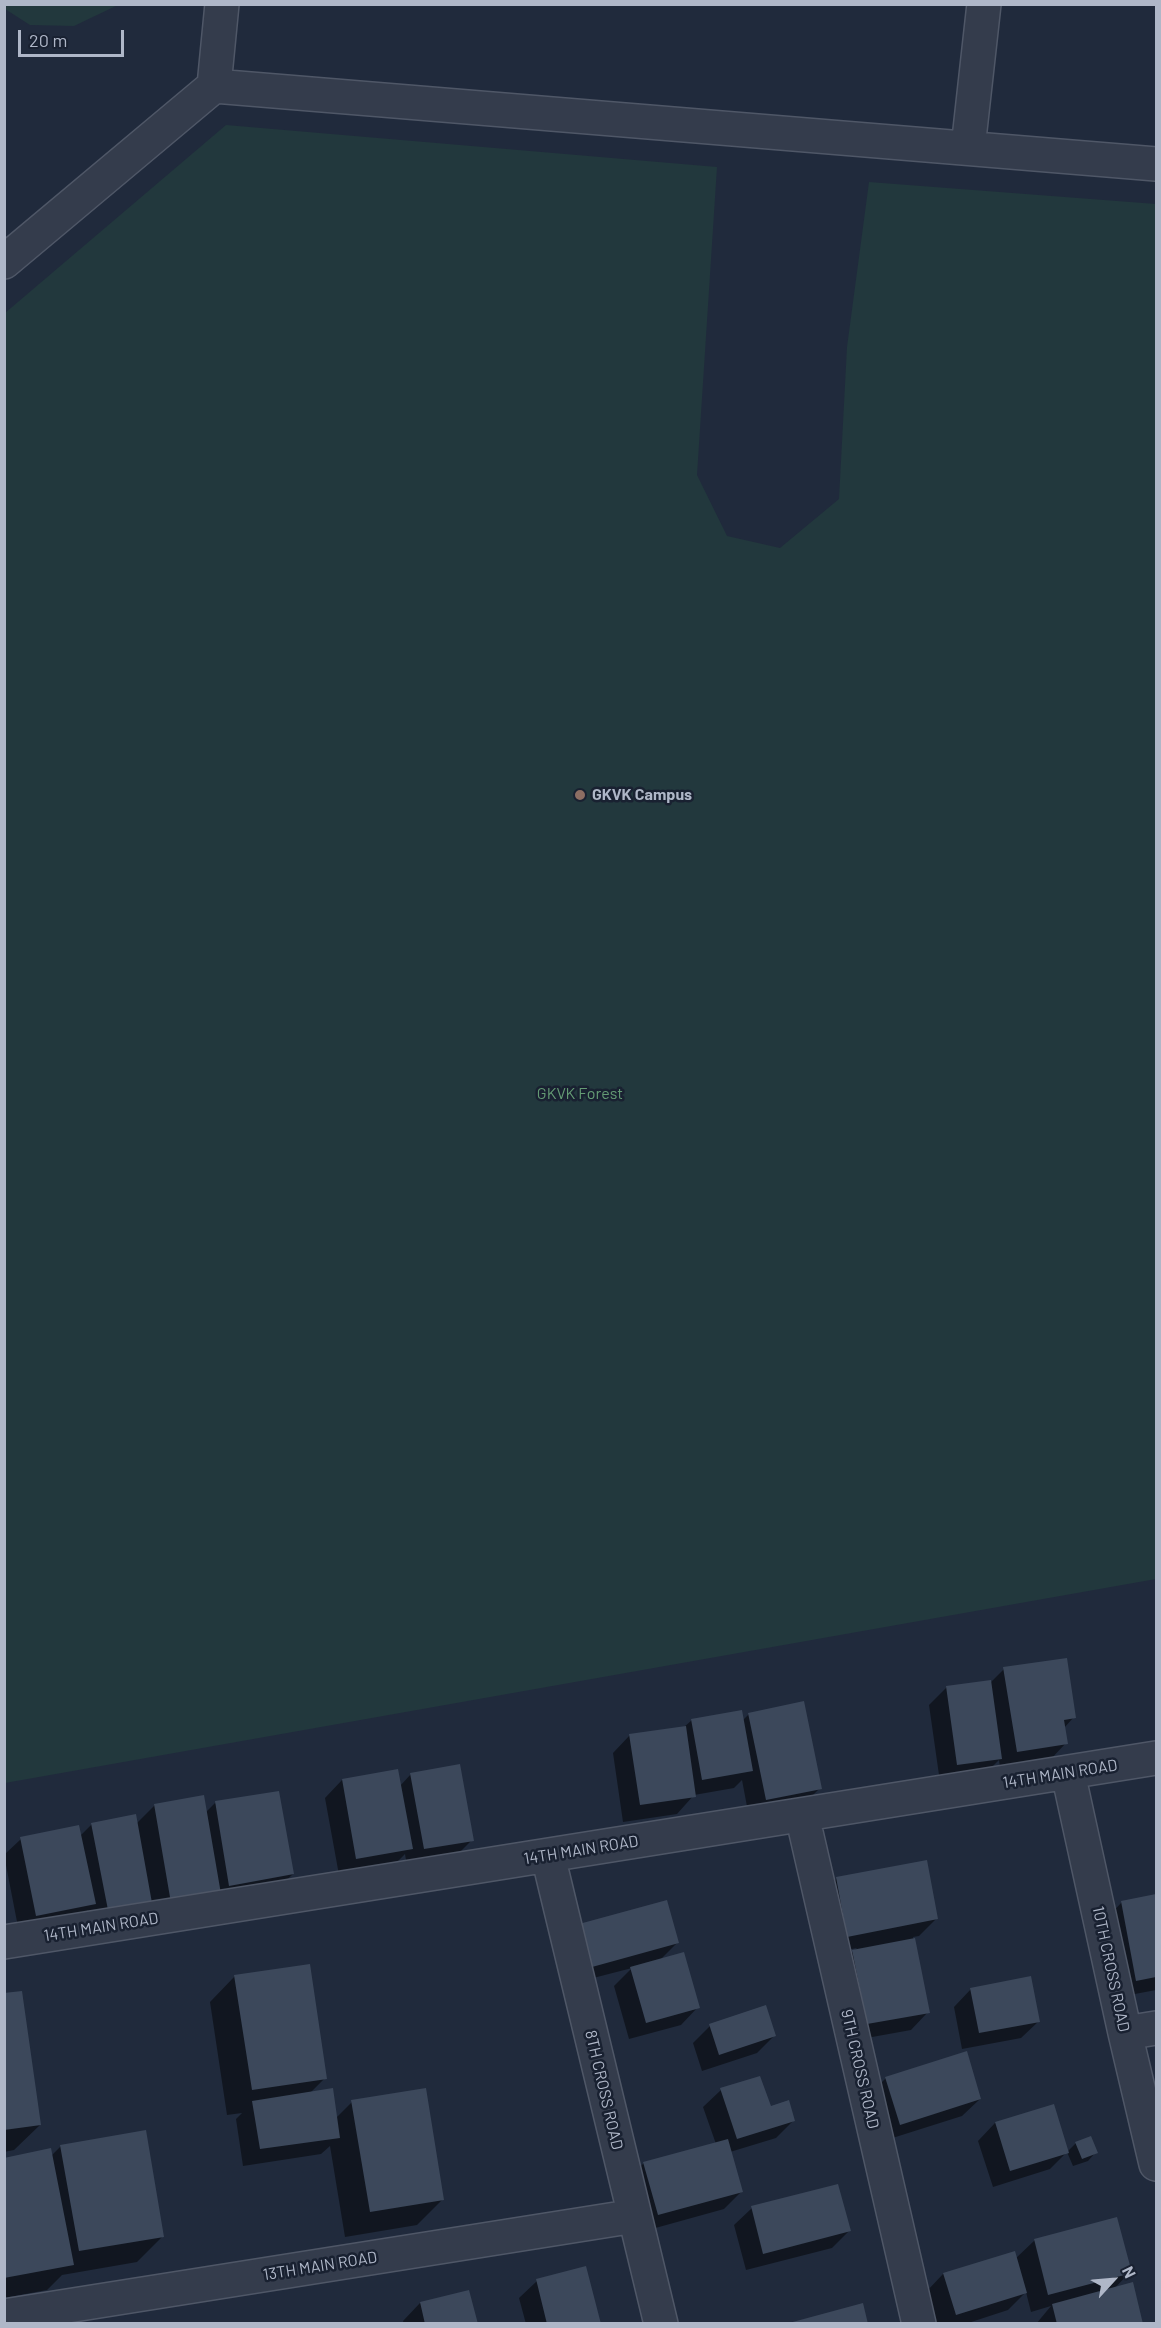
<!DOCTYPE html>
<html>
<head>
<meta charset="utf-8">
<style>
	body { margin:0 }
	#map { position:relative; width:1161px; height:2328px; overflow:hidden; background:#202a3c; font-family:Barlow,sans-serif }
	canvas { display:block }
	.frame { position:absolute; inset:0; border:6px solid #afb7c8; pointer-events:none }
	.north { position:absolute; left:1083px; top:2250px; width:60px; height:60px; -webkit-text-stroke:4px #192131; paint-order:stroke; rotate:64deg; font-size:16px; font-weight:700; line-height:24px; text-align:center; color:#afb7c8 }
	.north::after { content:''; display:block; margin:auto; width:21px; height:27px; background:#afb7c8; clip-path:polygon(50% 0,100% 100%,50% 72%,0 100%) }
	.scale { position:absolute; left:18px; top:30px; width:106px; height:27px; box-sizing:border-box; border:3px solid #afb7c8; border-top:0; padding-left:8px; font-size:18px; line-height:21px; white-space:nowrap; color:#afb7c8; -webkit-text-stroke:4px #192131; paint-order:stroke }
</style>
</head>
<body>
<div id="map">
<canvas width="1161" height="2328"></canvas>
<div class="frame"></div>
<div class="north">N</div>
<div class="scale">20 m</div>
</div>
<script>
const c = document.querySelector('canvas').getContext('2d');
c.lineJoin = 'round';
function fillPath(path, color) { c.fillStyle = color; c.fill(path, 'evenodd'); }
function trace(path, color, width, dash) { c.strokeStyle = color; c.lineWidth = width; c.lineCap = dash ? 'butt' : 'round'; c.setLineDash(dash || []); c.stroke(path); }
function drawText(font, color, halo, rows, align = 'center') {
  c.font = font + ' Barlow,sans-serif'; c.lineWidth = 5; c.setLineDash([]); c.textBaseline = 'middle'; c.strokeStyle = halo; c.fillStyle = color; for (const [text, x, y, turn = 0] of rows) {
    c.save(); c.translate(x, y); c.rotate((+turn || 0) * Math.PI / 180); c.textAlign = isNaN(turn) ? turn : align; if (halo) c.strokeText(text, 0, 0); c.fillText(text, 0, 0); c.restore();
  }
}
const green = new Path2D(`
	M4,5L5,4L118,5L74,26L30,25L5,9Z
	M226,125L717,167L697,475L727,536L780,548L839,499L847,347L869,182L1156,204V1579L5,1783V313Z`);
const shadow = new Path2D(`
	M1004,1669L1074,1717L1064,1728L1066,1743L1049,1761L1000,1768L999,1760L983,1776L940,1782L929,1705L947,1687L990,1683Z
	M749,1714L820,1788L803,1805L749,1817L742,1780L734,1788L694,1795L677,1814L623,1822L613,1753L630,1735L684,1727L692,1720H743Z
	M411,1774L472,1840L455,1857L407,1866L405,1854L394,1865L339,1875L325,1798L342,1780L400,1786Z
	M215,1803L293,1874L275,1891L91,1927L88,1910L77,1921L19,1932L4,1855L21,1839L80,1836L92,1824H136L155,1805L206,1812Z
	M837,1878L936,1919L919,1936L913,1937L928,2012L911,2030L850,2041L836,1969L857,1948L830,1953L820,1896Z
	M1156,1896V1990L1119,1997L1105,1920L1122,1902Z
	M563,1943H677L659,1961L698,2007L681,2025L629,2039L614,1986L632,1968L574,1983Z
	M235,1976L325,2078L310,2093L336,2118L352,2102L442,2200L417,2225L345,2237L330,2146L321,2154L243,2166L236,2119L242,2113L227,2115L210,2002Z
	M971,1989L1039,2021L1021,2038L962,2049L954,2007Z
	M4,1995L40,2125L14,2150L4,2152Z
	M710,2026L774,2036L757,2053L702,2071L693,2043Z
	M886,2078L980,2099L962,2116L883,2141L869,2095Z
	M721,2090L770,2108L794,2120L776,2138L730,2152L741,2192L724,2209L641,2232L626,2180L644,2163L716,2144L703,2107Z
	M1053,2106L1067,2152L1076,2143L1096,2152L1088,2161L1073,2166L1067,2152L1050,2169L993,2187L978,2141L995,2123Z
	M61,2146L163,2236L137,2262L62,2275L47,2290L4,2298V2159L51,2156Z
	M752,2208L849,2231L832,2248L746,2270L734,2225Z
	M1035,2240L1130,2272L1114,2289L1142,2324H1036L1051,2306L1031,2312L1026,2292L1008,2310L965,2324H936L926,2292L943,2274L1015,2259Z
	M537,2281L600,2324H526L519,2298Z
	M420,2303L476,2324H404L403,2321Z`);
const building = new Path2D(`
	M1067,1658L1076,1718L1064,1720L1068,1744L1017,1752L1003,1667Z
	M991,1680L1002,1759L957,1765L946,1686Z
	M804,1701L822,1789L766,1800L748,1713Z
	M742,1710L753,1771L702,1780L691,1719Z
	M686,1726L696,1797L640,1805L629,1734Z
	M460,1764L474,1841L424,1849L410,1773Z
	M398,1769L413,1849L356,1859L342,1779Z
	M279,1791L294,1874L229,1886L215,1801Z
	M204,1795L221,1894L171,1903L154,1804Z
	M136,1814L152,1903L108,1910L91,1823Z
	M79,1825L96,1904L36,1916L20,1837Z
	M927,1860L938,1919L847,1937L836,1877Z
	M1156,1894V1977L1136,1981L1121,1901Z
	M667,1900L679,1943L592,1967L579,1924Z
	M915,1938L930,2013L867,2024L852,1950Z
	M684,1952L700,2008L646,2023L630,1967Z
	M310,1964L327,2079L252,2090L234,1975Z
	M1031,1976L1040,2022L979,2033L970,1988Z
	M22,1991L41,2125L4,2130V1993Z
	M766,2005L776,2036L719,2055L709,2024Z
	M967,2051L981,2099L900,2125L885,2077Z
	M760,2076L771,2106L789,2100L795,2121L737,2139L720,2088Z
	M333,2088L340,2138L260,2149L252,2101Z
	M426,2088L444,2200L370,2212L351,2100Z
	M1054,2104L1069,2153L1010,2171L995,2122Z
	M146,2130L164,2237L79,2251L60,2145Z
	M1091,2136L1098,2153L1082,2159L1075,2142Z
	M728,2139L743,2192L658,2215L643,2162Z
	M51,2148L74,2265L4,2278V2158Z
	M838,2184L851,2231L763,2254L751,2206Z
	M1117,2217L1132,2273L1048,2295L1034,2239Z
	M1015,2251L1027,2293L956,2315L943,2273Z
	M586,2266L601,2324H547L536,2279Z
	M1133,2282L1143,2324H1057L1052,2304Z
	M469,2290L478,2324H425L420,2302Z
	M863,2303L868,2324H789V2323Z`);
const minor = new Path2D(`
	M214,86L1156,164
	M968,148L984,4
	M4,262L214,86L222,4
	M1068,1773L1125,2033L1156,2164
	M802,1815L919,2324
	M548,1856L661,2324
	M4,1942L1156,1758
	M1125,2033L1156,2028
	M4,2316L635,2216`);
const markers = [
	[580,795,6,"#8d6e63"]
];
const poiNames = [
	["GKVK Campus",592,795]
];
const parkNames = [
	["GKVK Forest",580,1094]
];
const streetNames = [
	["14TH MAIN ROAD",1060,1774,-9],
	["14TH MAIN ROAD",581,1850,-9],
	["14TH MAIN ROAD",101,1927,-9],
	["10TH CROSS ROAD",1111,1969,78],
	["9TH CROSS ROAD",860,2069,77],
	["8TH CROSS ROAD",604,2090,77],
	["13TH MAIN ROAD",320,2266,-9]
];
fillPath(green, '#22383d');
fillPath(shadow, '#0007');
fillPath(building, '#3c485b');
trace(minor, '#4f5767', 36);
trace(minor, '#343c4c', 33);
for (const [x, y, r, color] of markers) { const dot = new Path2D(); dot.arc(x, y, r, 0, 2 * Math.PI); c.fillStyle = color; c.fill(dot); trace(dot, '#192131', 2); }
drawText('bold 16px', '#afb7c8', '#192131', poiNames, 'left');
drawText('16px', '#649b74', '#192131', parkNames);
drawText('16px', '#afb7c8', '#192131', streetNames);
</script>
</body>
</html>
